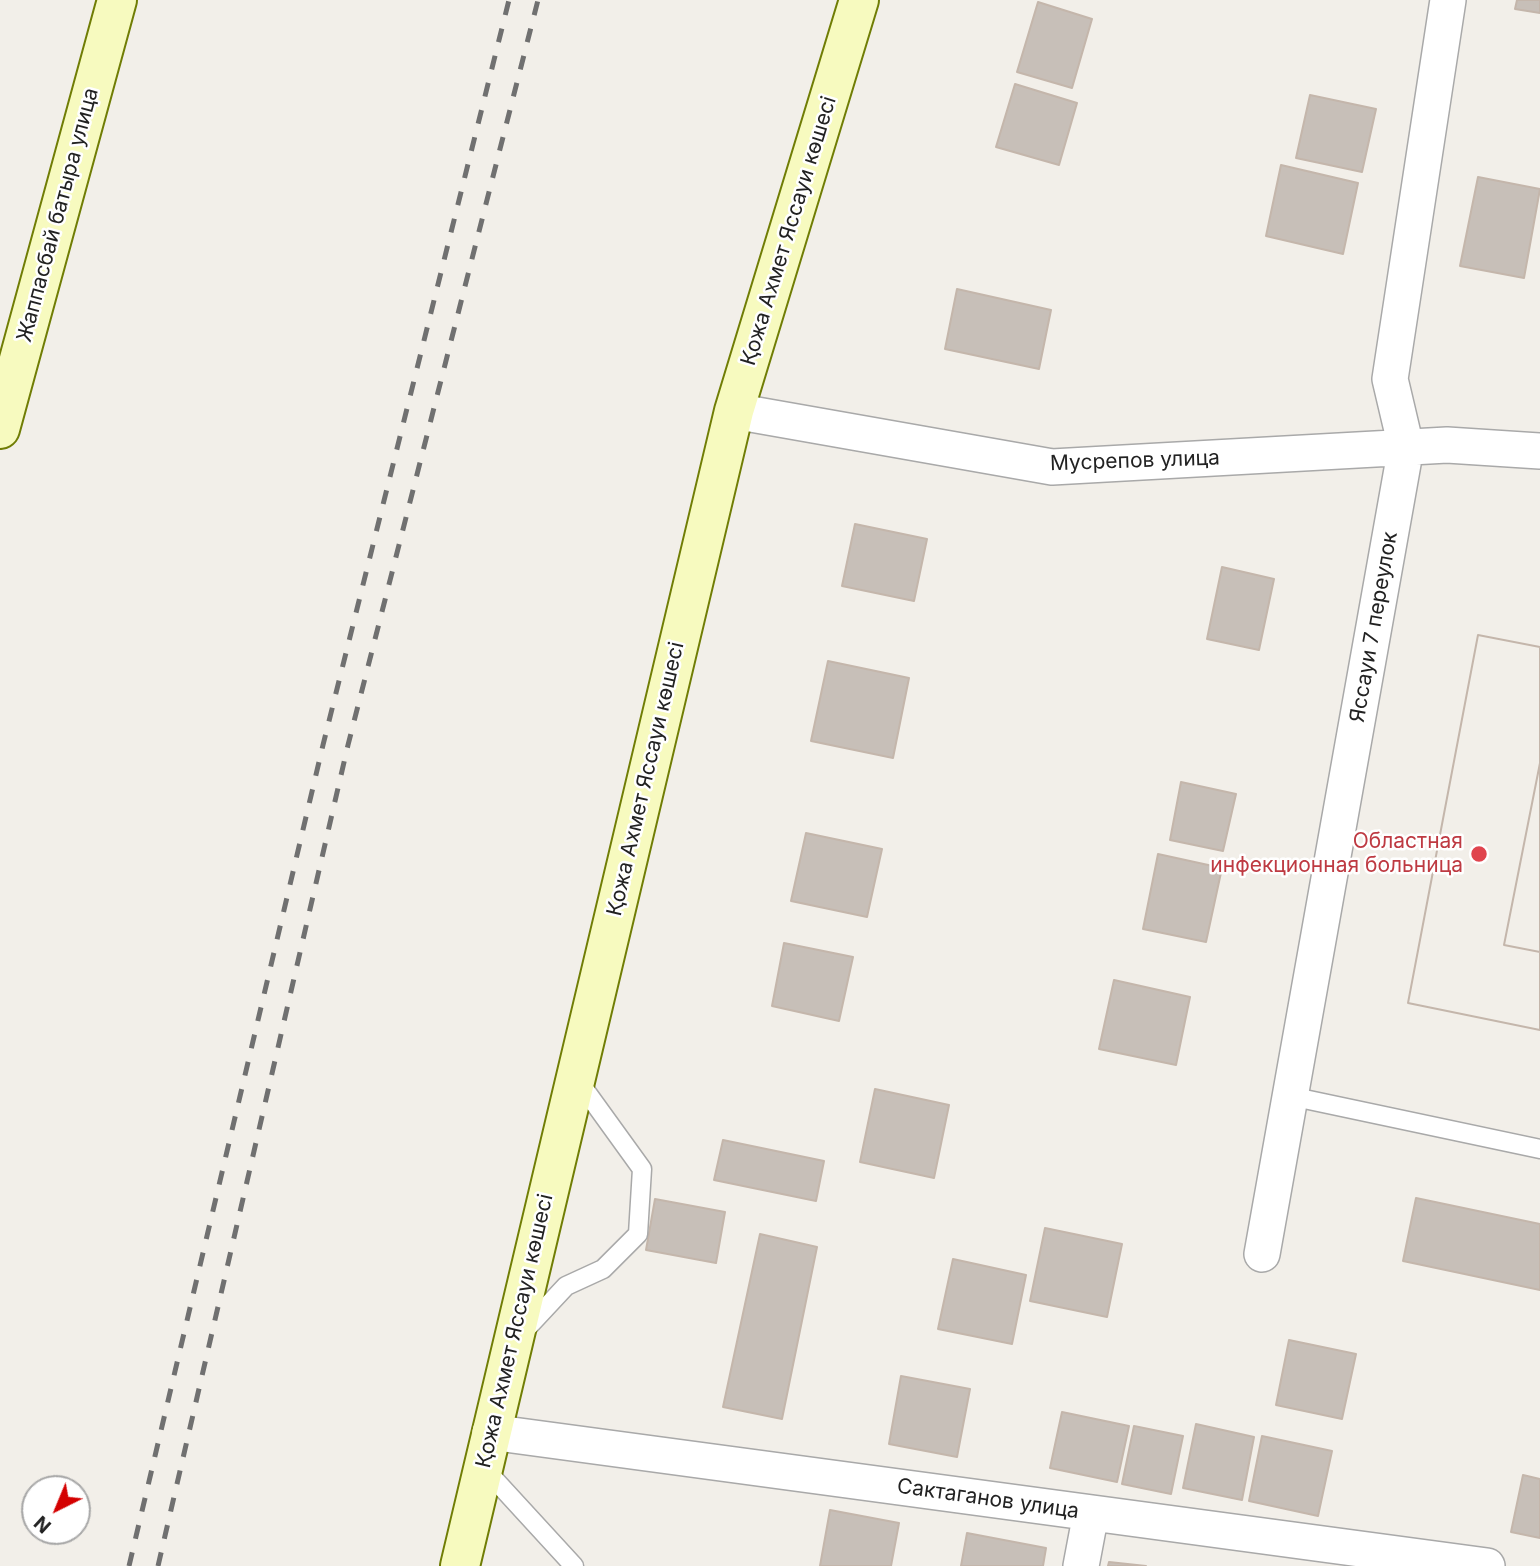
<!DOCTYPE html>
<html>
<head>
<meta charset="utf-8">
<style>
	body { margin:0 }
	#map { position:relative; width:1540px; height:1566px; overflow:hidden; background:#f2efe9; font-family:Inter,sans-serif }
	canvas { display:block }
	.north { position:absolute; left:21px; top:1475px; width:70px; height:70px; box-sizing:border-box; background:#fff; border:2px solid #a7a7a7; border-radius:50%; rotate:223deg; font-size:19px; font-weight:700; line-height:28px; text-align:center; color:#222 }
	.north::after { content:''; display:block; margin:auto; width:24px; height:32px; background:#d40000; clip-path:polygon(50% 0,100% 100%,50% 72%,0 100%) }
</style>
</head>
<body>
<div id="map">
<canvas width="1540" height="1566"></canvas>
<div class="north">N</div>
</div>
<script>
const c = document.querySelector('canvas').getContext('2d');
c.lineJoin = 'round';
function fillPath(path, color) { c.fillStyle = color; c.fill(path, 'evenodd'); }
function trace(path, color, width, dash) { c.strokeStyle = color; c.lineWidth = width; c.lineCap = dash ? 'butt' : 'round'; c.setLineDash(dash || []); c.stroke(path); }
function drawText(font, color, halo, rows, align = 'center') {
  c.font = font + ' Inter,sans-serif'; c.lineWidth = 5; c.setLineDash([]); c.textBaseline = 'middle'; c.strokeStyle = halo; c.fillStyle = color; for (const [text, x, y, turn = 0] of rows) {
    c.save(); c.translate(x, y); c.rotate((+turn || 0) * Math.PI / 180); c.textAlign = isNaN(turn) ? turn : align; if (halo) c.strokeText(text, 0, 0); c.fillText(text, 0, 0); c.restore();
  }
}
const building = new Path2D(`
	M1517,0H1540V13L1515,9Z
	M1038,2L1092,19L1072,88L1017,72Z
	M1015,84L1077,103L1059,165L996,147Z
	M1310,95L1376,109L1362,172L1296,158Z
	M1281,165L1358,183L1343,254L1266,236Z
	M1478,177L1540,189L1524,278L1460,266Z
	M957,289L1051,310L1039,369L945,349Z
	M855,524L927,539L914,601L842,586Z
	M1222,567L1274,579L1259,650L1207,639Z
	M1478,635L1540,647V763L1504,945L1540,952V1030L1408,1003Z
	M1478,635L1540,647V1030L1408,1003Z
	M828,661L909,678L893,758L811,741Z
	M1540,763V952L1504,945Z
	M1181,782L1236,794L1223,851L1170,840Z
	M806,833L882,849L867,917L791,901Z
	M1158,854L1222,868L1206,942L1143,929Z
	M784,943L853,957L839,1021L772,1006Z
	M1114,980L1190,997L1176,1065L1099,1049Z
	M875,1089L949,1105L934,1178L860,1162Z
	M723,1140L824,1161L816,1201L714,1180Z
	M1416,1198L1540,1224V1290L1403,1261Z
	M655,1199L725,1212L716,1263L646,1250Z
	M1045,1228L1122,1244L1107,1317L1030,1301Z
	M760,1234L817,1247L782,1419L723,1407Z
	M953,1259L1026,1275L1012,1344L938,1329Z
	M1289,1340L1356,1354L1342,1419L1276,1405Z
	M901,1376L970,1389L957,1457L889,1444Z
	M1062,1412L1129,1426L1117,1482L1050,1468Z
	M1196,1424L1254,1437L1242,1500L1183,1488Z
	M1134,1426L1183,1436L1171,1494L1122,1484Z
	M1262,1436L1332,1451L1318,1516L1249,1501Z
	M1523,1475L1540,1479V1538L1511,1532Z
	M830,1510L899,1523L891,1566H820Z
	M967,1533L1046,1548L1043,1566H961Z
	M1109,1562L1146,1566H1108Z`);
const lane = new Path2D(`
	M1290,1096L1540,1149
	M524,1331L566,1286L603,1269L638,1234L642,1169L577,1079
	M484,1468L574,1566`);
const street = new Path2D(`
	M734,411L1052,467L1447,445L1540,451
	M1262,1254L1406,447L1390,379L1448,0
	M490,1432L1487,1566
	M1081,1566L1091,1513`);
const secondary = new Path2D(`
	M0,429L117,0
	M460,1566L734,411L859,0`);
const rail = new Path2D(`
	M129,1566L323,745L509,0
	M158,1566L348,745L538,0`);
const markers = [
	[1479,854,9,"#e0444e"]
];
const streetNames = [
	["Жаппасбай батыра улица",58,215,-75],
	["Қожа Ахмет Яссауи көшесі",789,231,-73],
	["Мусрепов улица",1135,461,-2],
	["Яссауи 7 переулок",1374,627,-80],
	["Қожа Ахмет Яссауи көшесі",646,779,-77],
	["Қожа Ахмет Яссауи көшесі",515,1331,-77],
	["Сактаганов улица",988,1499,8]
];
const healthNames = [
	["Областная",1463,842],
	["инфекционная больница",1463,866]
];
fillPath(building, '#c7bfb8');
trace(building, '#c4b6ab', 2);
trace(lane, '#a9a9a9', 21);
trace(street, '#a9a9a9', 38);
trace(secondary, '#707d05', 42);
trace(lane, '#fff', 18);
trace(street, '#fff', 35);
trace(secondary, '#f7fabf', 38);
trace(rail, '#707070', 5, [14, 14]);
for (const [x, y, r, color] of markers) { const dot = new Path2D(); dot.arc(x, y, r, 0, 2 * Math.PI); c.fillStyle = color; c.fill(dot); trace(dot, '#fff', 2.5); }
drawText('21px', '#222', '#fff', streetNames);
drawText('21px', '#be3a42', '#fff', healthNames, 'right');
</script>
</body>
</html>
